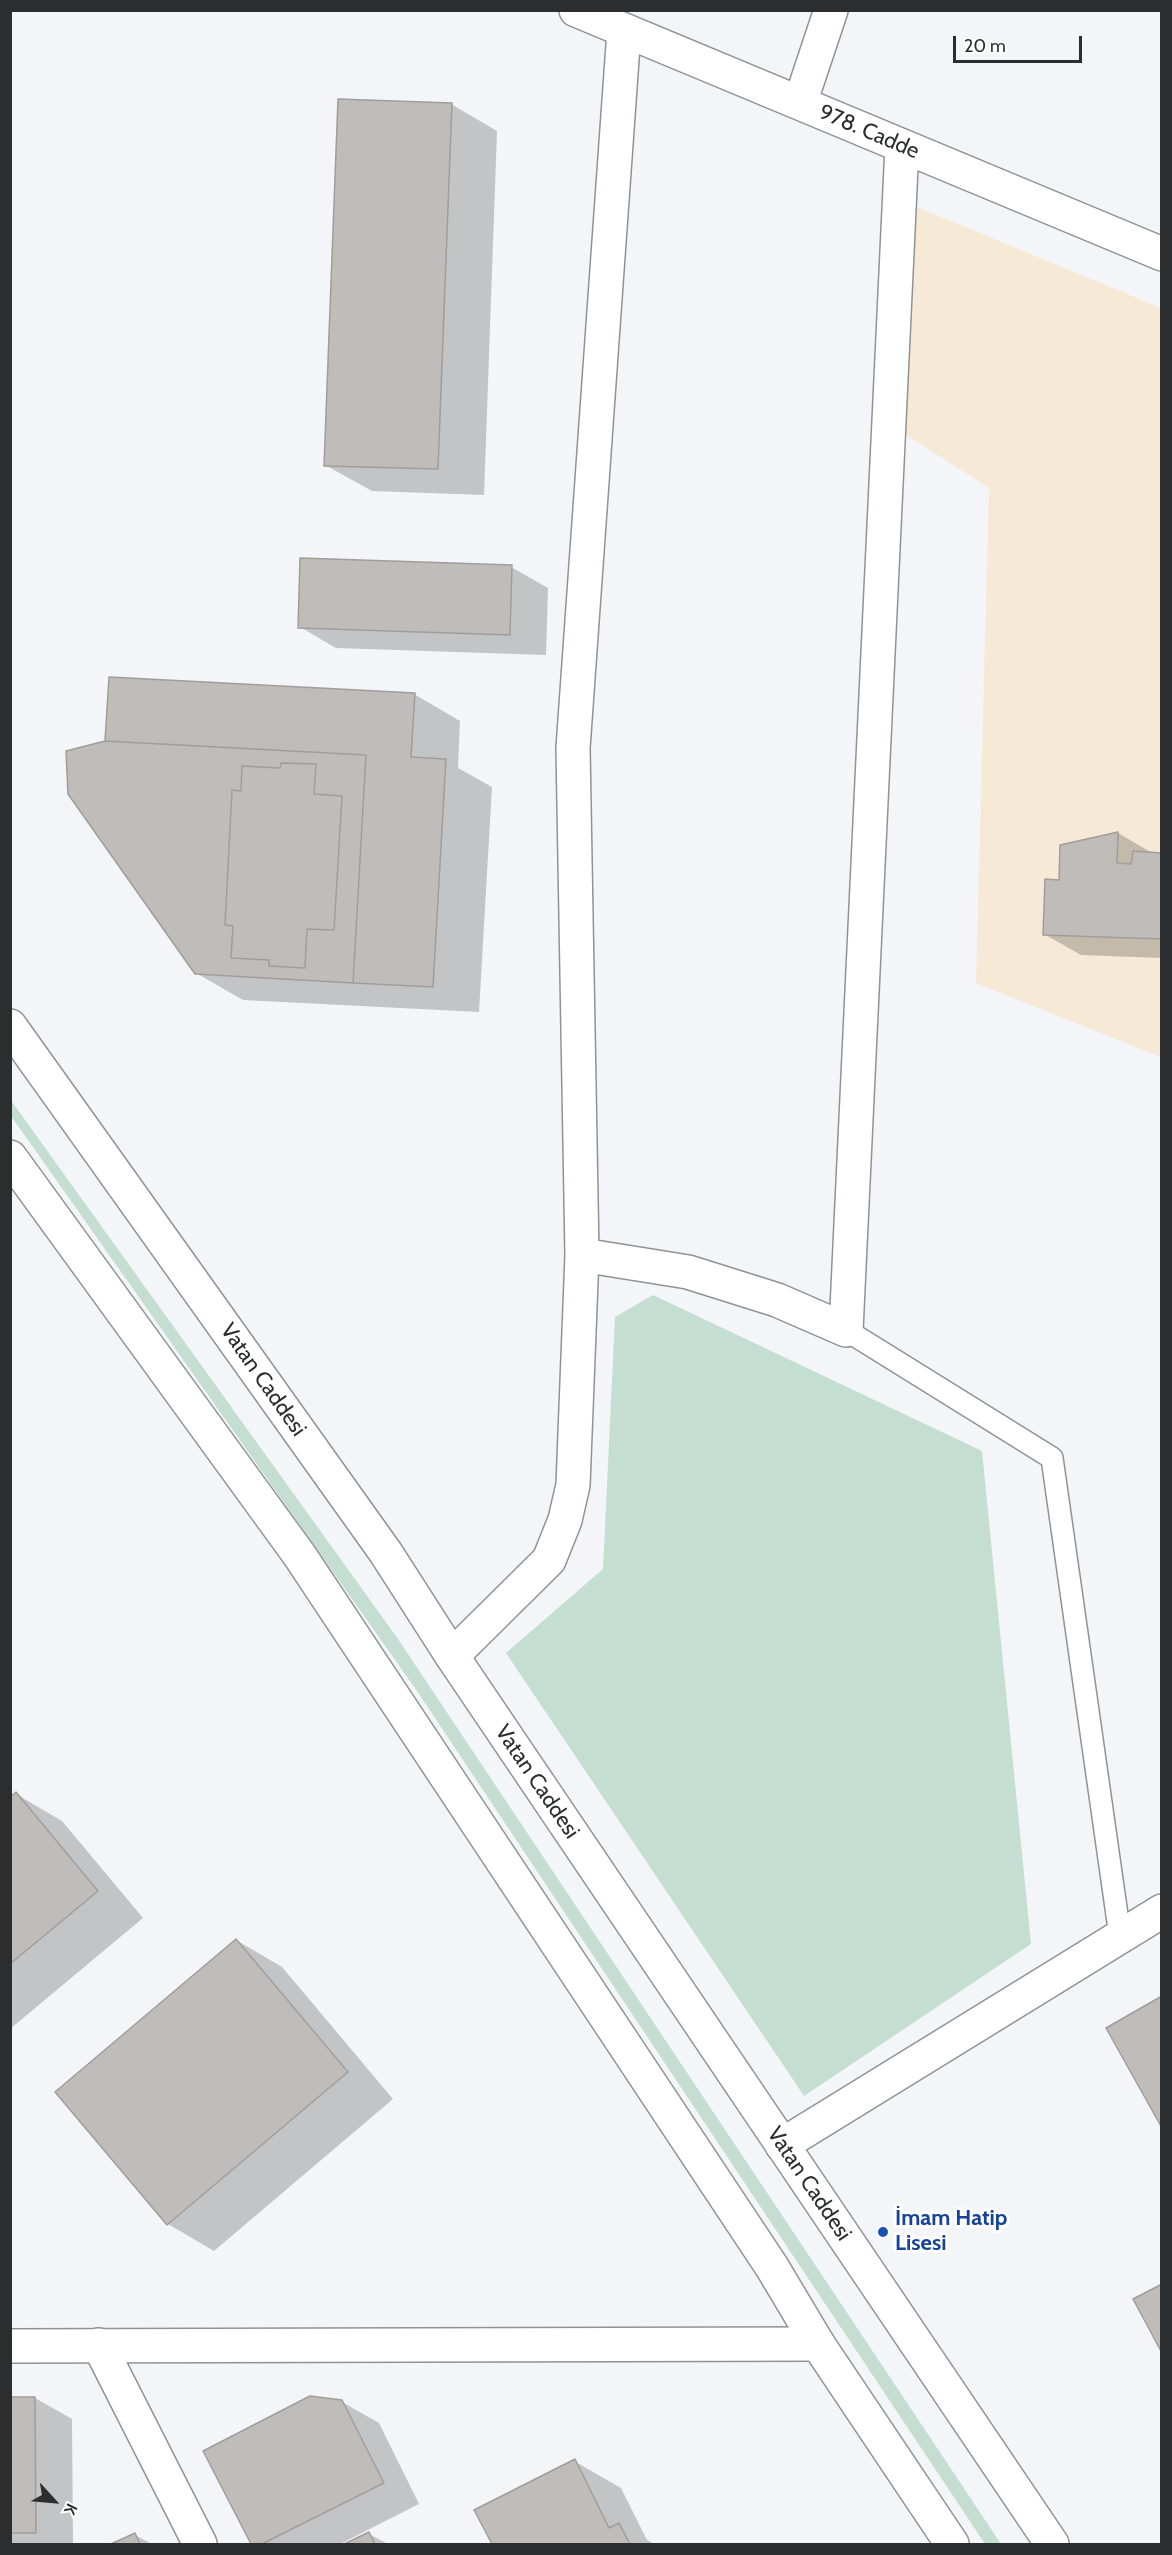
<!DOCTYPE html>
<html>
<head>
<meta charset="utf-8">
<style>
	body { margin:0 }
	#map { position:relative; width:1172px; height:2555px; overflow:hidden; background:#f3f5f8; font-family:Cabin,sans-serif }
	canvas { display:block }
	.frame { position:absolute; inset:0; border:12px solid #2c2d2e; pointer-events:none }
	.north { position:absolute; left:24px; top:2471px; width:60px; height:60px; -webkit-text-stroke:4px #fff; paint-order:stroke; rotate:116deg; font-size:16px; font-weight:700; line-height:24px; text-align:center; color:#2c2d2e }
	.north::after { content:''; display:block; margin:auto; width:21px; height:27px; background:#2c2d2e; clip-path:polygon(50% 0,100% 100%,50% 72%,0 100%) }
	.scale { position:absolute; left:953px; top:36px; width:129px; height:27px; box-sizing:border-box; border:3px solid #2c2d2e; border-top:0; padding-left:8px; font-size:18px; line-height:21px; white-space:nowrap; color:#2c2d2e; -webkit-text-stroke:4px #fff; paint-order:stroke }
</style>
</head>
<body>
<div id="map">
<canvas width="1172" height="2555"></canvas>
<div class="frame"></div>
<div class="north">K</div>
<div class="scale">20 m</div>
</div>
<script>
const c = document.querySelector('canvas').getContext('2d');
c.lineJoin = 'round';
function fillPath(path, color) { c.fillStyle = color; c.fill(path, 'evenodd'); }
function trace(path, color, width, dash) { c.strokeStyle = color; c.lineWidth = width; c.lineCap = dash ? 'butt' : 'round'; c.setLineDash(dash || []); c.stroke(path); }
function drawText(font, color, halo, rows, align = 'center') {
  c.font = font + ' Cabin,sans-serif'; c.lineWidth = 6; c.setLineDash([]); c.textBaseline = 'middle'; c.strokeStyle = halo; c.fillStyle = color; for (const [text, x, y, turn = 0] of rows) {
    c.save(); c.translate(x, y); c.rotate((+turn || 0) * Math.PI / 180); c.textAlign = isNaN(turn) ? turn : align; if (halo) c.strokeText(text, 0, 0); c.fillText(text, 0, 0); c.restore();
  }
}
const education = new Path2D(`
	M917,207L1161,308V1057L976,983L989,488L902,432Z`);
const green = new Path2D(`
	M10,1099L398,1639L1001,2544H985L417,1691L11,1116Z
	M653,1295L982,1451L1031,1944L804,2096L506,1653L603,1569L615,1317Z`);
const shadow = new Path2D(`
	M451,104L497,131L484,495L372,491L325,465Z
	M511,567L548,588L546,655L336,648L300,627Z
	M414,694L460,721L458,768L492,787L479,1012L243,1000L196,973Z
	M1118,833L1154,854H1162V958L1081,955L1044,934L1061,881L1062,846Z
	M16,1794L62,1821L143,1918L10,2029V1799Z
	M236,1940L282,1967L393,2099L214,2251L168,2224Z
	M10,2398H35L72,2419L73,2544H10Z
	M342,2402L379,2423L419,2504L340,2544H252L205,2451Z
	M574,2461L621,2488L647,2540L654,2544H493L476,2511Z
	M369,2534L388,2544H348Z
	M135,2535L152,2544H114Z`);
const building = new Path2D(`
	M338,99L452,103L438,469L324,466Z
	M300,558L512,565L510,635L298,628Z
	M109,677L415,693L411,757L446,759L433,987L353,983L366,755L105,741Z
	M105,741L366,755L353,983L195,974L68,794L66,751ZM281,763L316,764L314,794L342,796L334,930L307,929L305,968L269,966V960L231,958L233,926L225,925L232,790L241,791L242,766L280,768Z
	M281,763L316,764L314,794L342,796L334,930L307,929L305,968L269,966V960L231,958L233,926L225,925L232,790L241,791L242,766L280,768Z
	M1118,832L1117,863L1131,864L1133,851L1162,853V939L1043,935L1045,879L1059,880L1060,845Z
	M16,1792L98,1891L10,1964V1797Z
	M236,1939L348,2072L167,2225L55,2092Z
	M1162,1996V2128L1106,2028Z
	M1162,2284V2353L1133,2299Z
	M310,2396L342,2400L384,2483L262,2544H251L203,2451Z
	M10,2397H35L36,2533H10Z
	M575,2459L609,2528L619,2523L630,2544H492L474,2510Z
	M369,2532L375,2544H344Z
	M135,2533L140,2544H111Z`);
const service = new Path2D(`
	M846,1330L1052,1458L1120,1936`);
const minor = new Path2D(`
	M576,10L1162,254
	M800,103L831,10
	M582,1255L688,1272L777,1300L846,1330L902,146
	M452,1656L549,1560L565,1520L573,1485L582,1255L573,748L624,31
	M99,2345L200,2544`);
const tertiary = new Path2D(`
	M782,2145L1162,1911
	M10,2346L818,2344`);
const secondary = new Path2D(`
	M10,1026L386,1553L452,1656L1052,2544
	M10,1157L300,1556L772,2267L818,2344L952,2544`);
const markers = [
	[883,2232,6,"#1a4fb4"]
];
const streetNames = [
	["978. Cadde",869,132,23],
	["Vatan Caddesi",263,1380,55],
	["Vatan Caddesi",537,1782,56],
	["Vatan Caddesi",809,2184,56]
];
const transitNames = [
	["İmam Hatip",895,2219],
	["Lisesi",895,2244]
];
fillPath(education, '#f6e9d5');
fillPath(green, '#c4ded1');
fillPath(shadow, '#0003');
fillPath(building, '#bfbcba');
trace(building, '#a19d9c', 1.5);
trace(service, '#909295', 24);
trace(minor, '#909295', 36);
trace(tertiary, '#909295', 36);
trace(secondary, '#909295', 36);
trace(service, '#fff', 21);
trace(minor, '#fff', 33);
trace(tertiary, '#fff', 33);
trace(secondary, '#fff', 33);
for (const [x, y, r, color] of markers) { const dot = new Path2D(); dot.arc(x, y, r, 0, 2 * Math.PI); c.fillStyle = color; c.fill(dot); trace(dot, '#fff', 2); }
drawText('22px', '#2c2d2e', '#fff', streetNames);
drawText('bold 22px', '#164399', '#fff', transitNames, 'left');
</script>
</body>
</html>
